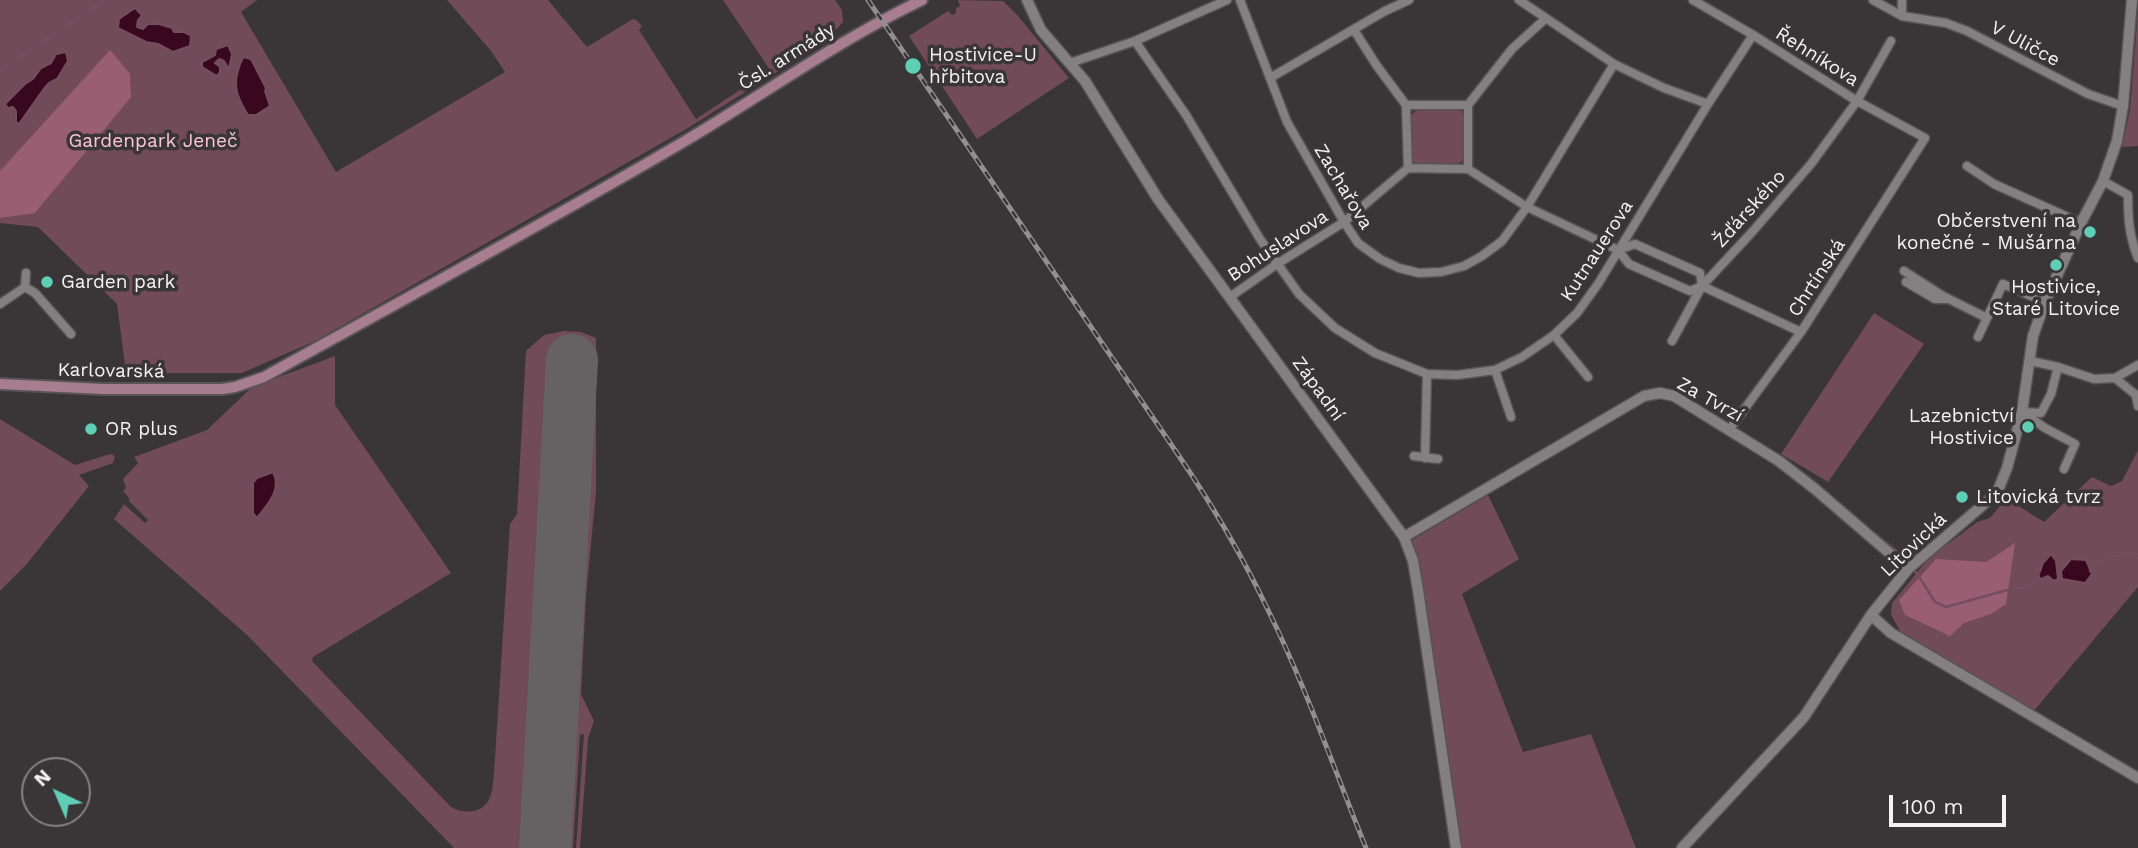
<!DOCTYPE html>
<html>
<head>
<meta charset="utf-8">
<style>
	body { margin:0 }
	#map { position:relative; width:2138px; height:848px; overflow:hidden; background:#3a3537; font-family:"Work Sans",sans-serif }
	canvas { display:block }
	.north { position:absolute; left:21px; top:757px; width:70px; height:70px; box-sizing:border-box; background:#3a3537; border:2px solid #858182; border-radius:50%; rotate:316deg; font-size:19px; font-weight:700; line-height:28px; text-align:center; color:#f5f2f3 }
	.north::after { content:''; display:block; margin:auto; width:24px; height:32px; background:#5eceb7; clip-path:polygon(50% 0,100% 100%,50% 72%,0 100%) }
	.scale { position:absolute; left:1889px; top:795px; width:117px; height:32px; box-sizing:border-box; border:4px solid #f5f2f3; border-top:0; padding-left:9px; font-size:21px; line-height:24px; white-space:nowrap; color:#f5f2f3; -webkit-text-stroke:5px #3a3537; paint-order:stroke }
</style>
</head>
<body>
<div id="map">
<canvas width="2138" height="848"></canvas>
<div class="north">N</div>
<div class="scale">100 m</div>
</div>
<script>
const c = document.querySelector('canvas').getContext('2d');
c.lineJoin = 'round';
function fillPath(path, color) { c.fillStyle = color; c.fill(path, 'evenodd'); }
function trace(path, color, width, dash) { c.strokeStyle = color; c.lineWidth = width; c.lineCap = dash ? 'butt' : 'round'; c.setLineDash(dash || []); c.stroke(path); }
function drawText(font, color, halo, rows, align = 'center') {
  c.font = font + ' "Work Sans",sans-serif'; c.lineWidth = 7; c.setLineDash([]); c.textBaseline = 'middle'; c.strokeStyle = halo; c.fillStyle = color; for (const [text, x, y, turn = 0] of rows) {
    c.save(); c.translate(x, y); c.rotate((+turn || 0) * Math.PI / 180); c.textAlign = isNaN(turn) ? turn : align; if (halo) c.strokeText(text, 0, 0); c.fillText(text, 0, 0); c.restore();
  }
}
const green = new Path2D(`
	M0,0H257L241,12L336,172L505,72L491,51L447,0H548L587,47L633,19L636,20L642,26L639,30L696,119L770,70L723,0H835L842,10L843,22L830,36L774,74L688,128L315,341L242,373H126L117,304L38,227L0,223Z
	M958,0L1003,1L1018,16L1069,78L977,139L909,36L948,11L952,15L956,13V8L960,6Z
	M2138,12V146L2122,147L2130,110Z
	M1455,109L1461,111L1464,116V157L1461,162L1457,164L1412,163L1410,116L1417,110Z
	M1874,313L1924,344L1828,482L1781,454Z
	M564,331L581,332L596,338V492L586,596L581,694L594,721L588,739L580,848H576L584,734L580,735L573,848H454L247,635L114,519L124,504L145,523L148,520L129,501V498L123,491L126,488L123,479L138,463L134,457L207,430L252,387L335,356V405L451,573L313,657L312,661L450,806C463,815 484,814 490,797C493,790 493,781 494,774L510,524L517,514L526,351L544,335Z
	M0,419L75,465L107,455L112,454L115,457L113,463L79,475L89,486L26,565L0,591Z
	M2138,450V587L2032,713L1902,634L1891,615L1892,603L1928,559L1977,522L1990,518L2003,502L2009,500L2044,522L2092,477L2111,486L2122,481Z
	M1488,495L1519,559L1462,594L1523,752L1591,734L1636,848H1462L1421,571L1412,540Z`);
const forest = new Path2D(`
	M110,50L130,74L131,97L35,213L0,218V171Z
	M2015,543L2006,604L1991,614L1964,623L1950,636L1905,615L1899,600L1936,559L1986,562Z`);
const water = new Path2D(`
	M135,8L142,15L138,20L137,27L143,29L148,24H159L172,28L174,32H184L191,36L190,46L173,52L158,44L146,42L118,28L119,19Z
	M228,45L232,54L229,69L224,61L219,59L215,63L220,67V72L217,76L202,67V62L215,55L216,49Z
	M66,52L68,61L57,79L49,83L43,90L19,124L16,122V111L13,107L8,108L5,104L25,84L33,79L41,68L51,63L56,54Z
	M243,57L251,59L266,88L265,91L270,106L256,115H248C234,93 232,81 243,57Z
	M273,472C282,490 268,504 257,518L253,513V483L257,478Z
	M2051,554L2056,561L2058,579L2054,581L2048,576L2041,579L2038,577L2043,563Z
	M2071,559L2086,560L2092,574L2085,583L2062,579L2061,571Z`);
const stream = new Path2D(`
	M0,70L105,0
	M1880,538L1908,560
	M2090,571C2103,555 2118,555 2138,554
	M1916,572L1935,602L1946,607L2007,590
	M2015,588C2026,589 2032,584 2039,577`);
const runway = new Path2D(`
	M545,848L572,360`);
const minor = new Path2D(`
	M1240,0L1287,122L1344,222L1358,243L1380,259L1399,268L1419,273L1441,272L1464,266L1482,256L1502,241L1527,207L1614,64
	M1519,0L1614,64L1664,88L1708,104
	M1693,0L1753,35L1857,101L1925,138L1801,332L1729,430
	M1873,0L1902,16L1946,23L1967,31L2088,94L2123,106
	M1902,16V0
	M1354,30L1377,66L1406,105
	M1135,41L1186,115L1260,239L1299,294L1335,328L1375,353L1427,374L1457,375L1495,370L1522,357L1554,335L1577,313L1598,284L1708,104L1753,35
	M1070,63L1135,41L1227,0
	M1270,78L1385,11L1409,0
	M1406,105H1468V169L1408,168Z
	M1468,105L1512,49L1545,19
	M1967,166L1994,184L2081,223
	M1468,169L1527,207L1618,250L1629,264L1690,291L1702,286L1801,332
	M2103,181L2128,195C2128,218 2129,236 2138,258
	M1618,250L1635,244L1700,273L1702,286
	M1904,271L1943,296L1987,318
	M1906,282L1935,299H1947
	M25,287L35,293L71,334
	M1230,297L1277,264L1344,222L1408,168
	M0,304L25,287L26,273
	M1554,335L1588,377
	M1978,337L2003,284L2045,302
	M1672,341L1702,286L1753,231L1811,164L1857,101L1891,41
	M2058,367L2094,379L2115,378L2136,395L2138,406
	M1495,370L1511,417
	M2115,378L2138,365
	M2022,412L2041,413L2051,394L2058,367L2030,361
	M2022,412L2045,428L2075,444L2064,469
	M1414,456L1438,459
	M1425,458L1427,374`);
const tertiary = new Path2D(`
	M1027,0L1041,30L1085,81L1158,199L1404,537L1413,561L1418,590L1456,848
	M1404,537L1644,396L1660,393L1674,396L1779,461L1815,489L1908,569
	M1871,615L1891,633L2138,778
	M1682,848L1804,717L1871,615L1908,569L1997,493L2007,468L2022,412L2033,336L2045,302L2081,223L2103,181L2117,141L2123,106L2132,0`);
const secondary = new Path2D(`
	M0,384L103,389H222L235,387L264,377C404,299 546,223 685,141C764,94 839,40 922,0`);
const rail = new Path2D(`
	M868,0L1177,453C1211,503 1242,555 1268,610C1306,687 1334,769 1366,848`);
const markers = [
	[913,66,9,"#5eceb7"],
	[2090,232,7,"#5eceb7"],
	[2056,265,7,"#5eceb7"],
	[47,282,7,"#5eceb7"],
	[2028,427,7,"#5eceb7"],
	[91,429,7,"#5eceb7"],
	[1962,497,7,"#5eceb7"]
];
const streetNames = [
	["V Uličce",2025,44,28],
	["Čsl. armády",787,57,-32],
	["Řehníkova",1817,57,32],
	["Zachařova",1343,187,59],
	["Žďárského",1750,209,-48],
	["Bohuslavova",1278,246,-33],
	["Kutnauerova",1597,251,-57],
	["Chrtínská",1817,278,-57],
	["Karlovarská",111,371,1],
	["Západní",1318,389,54],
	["Za Tvrzí",1710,400,29],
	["Litovická",1914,545,-44]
];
const poiNames = [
	["Hostivice-U",929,55],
	["hřbitova",929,77],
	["Občerstvení na",2076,221,"right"],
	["konečné - Mušárna",2076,243,"right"],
	["Garden park",61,282],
	["Hostivice,",2056,287,"center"],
	["Staré Litovice",2056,309,"center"],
	["Lazebnictví",2014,416,"right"],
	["Hostivice",2014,438,"right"],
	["OR plus",105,429],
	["Litovická tvrz",1976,497]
];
const parkNames = [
	["Gardenpark Jeneč",153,141]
];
fillPath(green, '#714b57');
fillPath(forest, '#995e72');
fillPath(water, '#3a081e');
trace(water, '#724e5e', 2);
trace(stream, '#724e5e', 2.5);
trace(runway, '#666264', 52);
trace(minor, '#585455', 11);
trace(tertiary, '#585455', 13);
trace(secondary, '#585455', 14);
trace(minor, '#847f80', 8);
trace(tertiary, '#847f80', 10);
trace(secondary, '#a87d8d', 10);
trace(rail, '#938f90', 5);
trace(rail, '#3a3537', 2.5, [8]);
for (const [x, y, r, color] of markers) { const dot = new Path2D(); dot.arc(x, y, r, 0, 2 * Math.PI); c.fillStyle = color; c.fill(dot); trace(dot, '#3a3537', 2.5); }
drawText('19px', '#f5f2f3', '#3a3537', streetNames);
drawText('19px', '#f5f2f3', '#3a3537', poiNames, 'left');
drawText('19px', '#fcc5d6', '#3a3537', parkNames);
</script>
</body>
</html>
